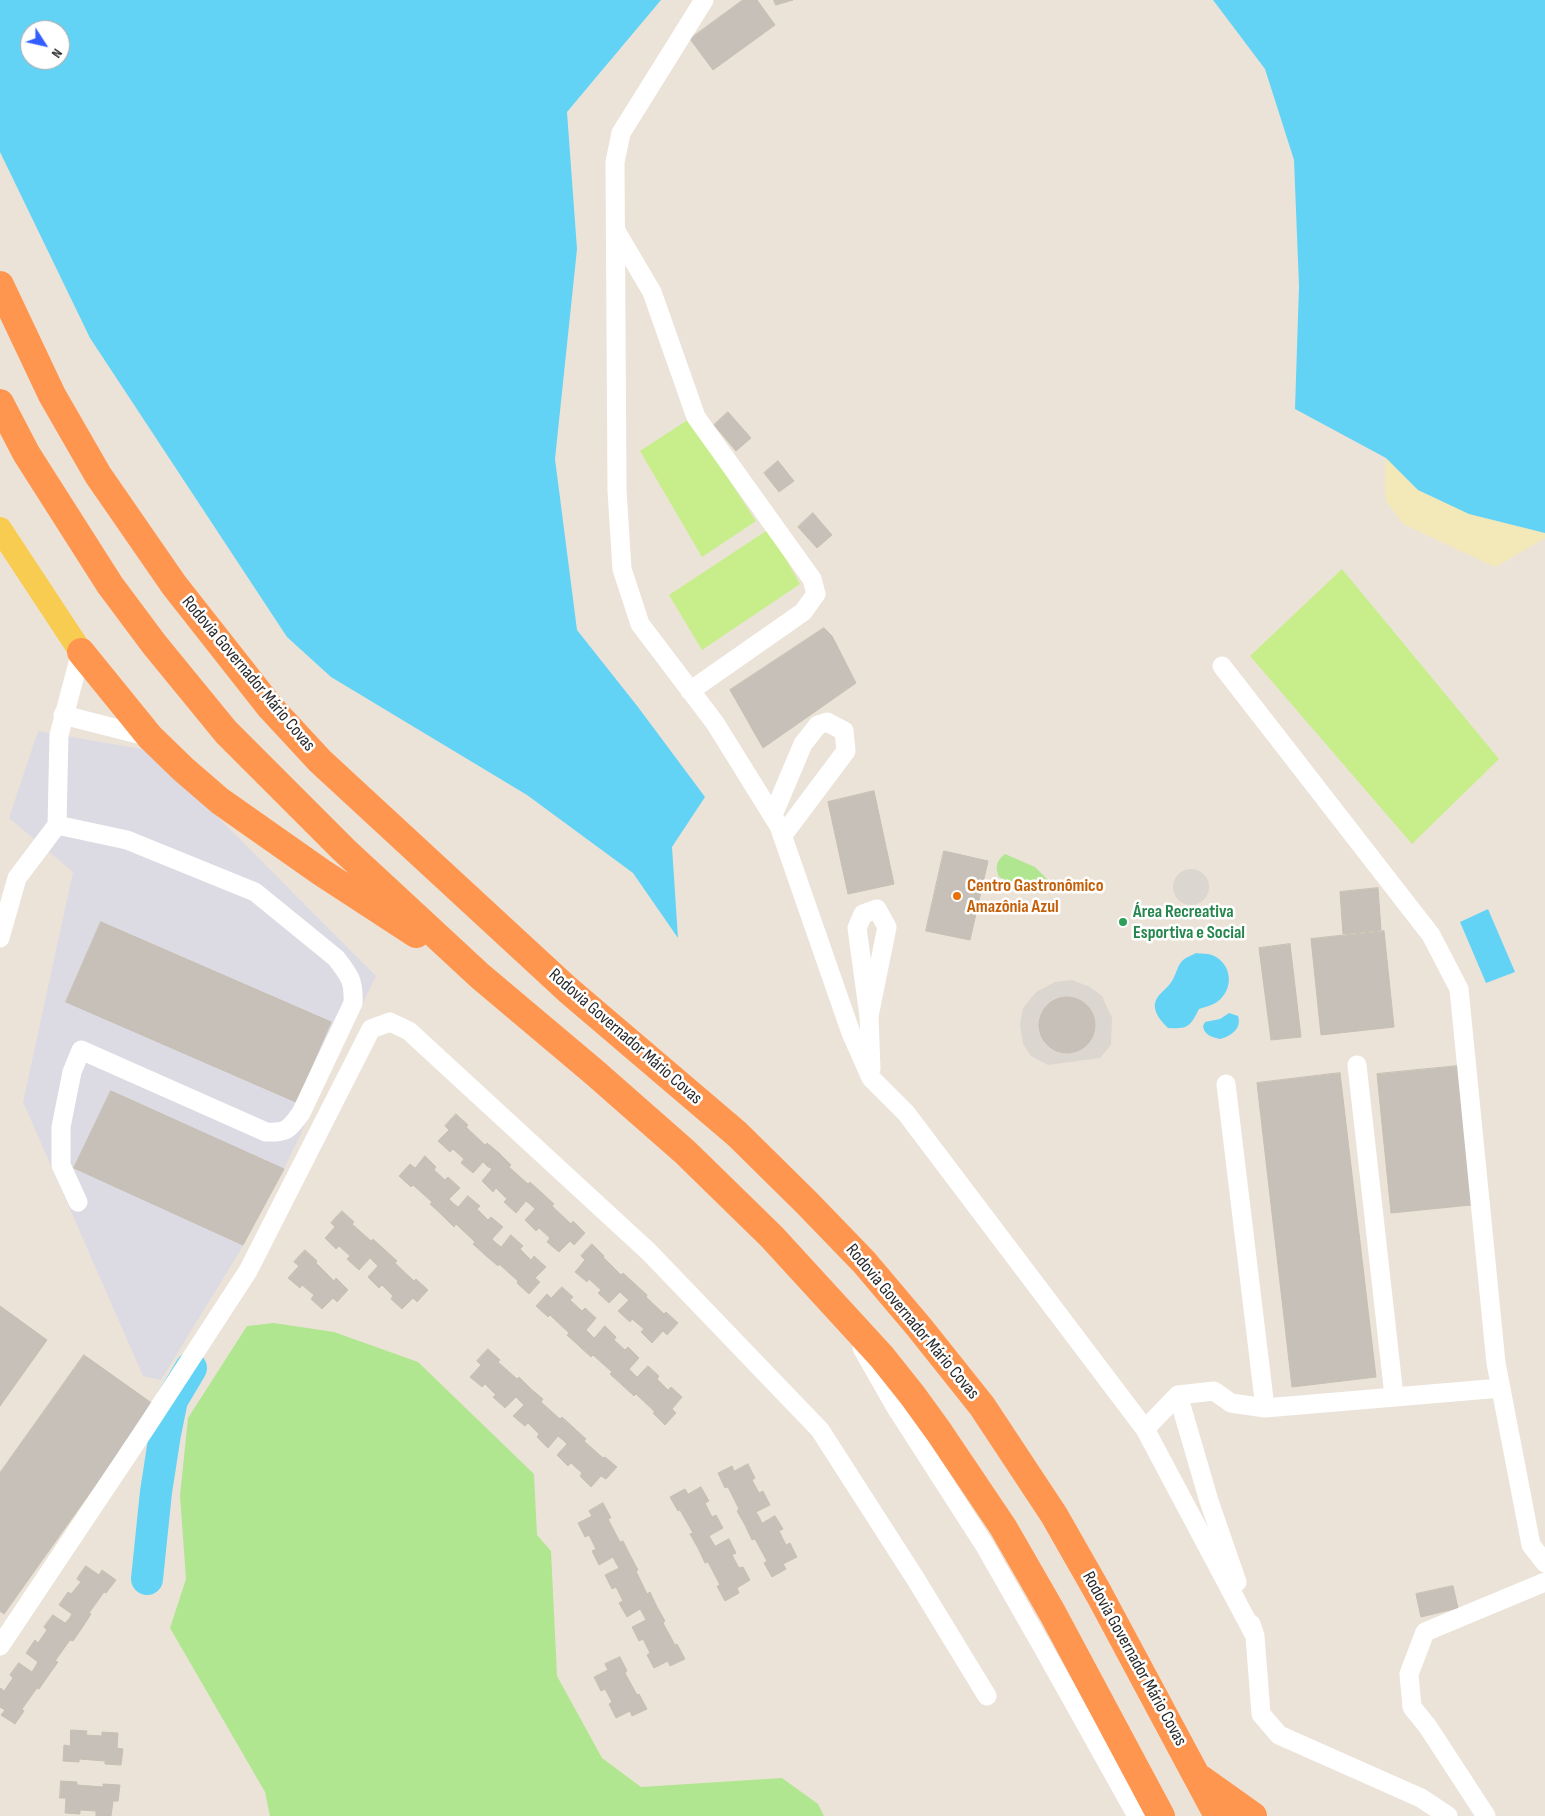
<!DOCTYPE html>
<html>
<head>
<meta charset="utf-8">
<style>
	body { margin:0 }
	#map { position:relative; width:1545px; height:1816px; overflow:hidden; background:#ece3d8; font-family:"Sofia Sans Condensed",sans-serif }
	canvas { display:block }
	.north { position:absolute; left:20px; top:20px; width:50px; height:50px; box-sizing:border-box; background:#fff; border:1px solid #a9a9a9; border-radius:50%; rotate:125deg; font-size:14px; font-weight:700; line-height:20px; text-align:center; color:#282828 }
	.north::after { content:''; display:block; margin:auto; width:18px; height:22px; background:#325eff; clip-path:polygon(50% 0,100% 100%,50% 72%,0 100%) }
</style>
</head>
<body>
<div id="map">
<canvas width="1545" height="1816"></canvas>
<div class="north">N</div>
</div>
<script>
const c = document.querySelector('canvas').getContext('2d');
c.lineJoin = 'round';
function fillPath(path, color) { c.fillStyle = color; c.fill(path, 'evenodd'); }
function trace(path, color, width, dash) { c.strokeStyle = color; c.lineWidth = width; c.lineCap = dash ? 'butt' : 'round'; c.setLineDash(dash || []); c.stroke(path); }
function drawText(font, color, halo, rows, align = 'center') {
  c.font = font + ' "Sofia Sans Condensed",sans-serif'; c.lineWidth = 5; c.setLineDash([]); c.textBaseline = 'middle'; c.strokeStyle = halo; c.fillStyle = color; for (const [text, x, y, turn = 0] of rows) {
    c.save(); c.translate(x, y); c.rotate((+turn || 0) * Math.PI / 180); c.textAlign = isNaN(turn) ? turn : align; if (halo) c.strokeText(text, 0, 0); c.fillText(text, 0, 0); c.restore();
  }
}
const industrial = new Path2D(`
	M38,731L152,751L376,976L284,1169L240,1251L161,1380L143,1376L23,1102L73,872L9,818Z`);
const green = new Path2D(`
	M1005,854L1035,867L1049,881L1048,888L1028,889L999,877C995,867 996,861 1005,854Z
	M274,1323L334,1332L418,1362L534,1474L537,1535L551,1551L557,1676L602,1758L641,1787L782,1778L818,1804L824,1816H270L265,1792L170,1628L186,1579L180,1496L188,1418L247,1326Z`);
const sand = new Path2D(`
	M1386,458L1418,490L1469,514L1545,533V538L1495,567L1403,524L1386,501L1385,484Z`);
const pitch = new Path2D(`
	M689,419L756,521L702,557L640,451Z
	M769,529L800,584L702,650L669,595Z
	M1342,569L1499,759L1412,844L1250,656Z`);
const plaza = new Path2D(`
	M1173 887a18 18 0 1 1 36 0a18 18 0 1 1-36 0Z
	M1072,980L1090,987L1102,996L1112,1018L1111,1045L1100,1058L1048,1065L1031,1056L1023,1044L1020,1024L1023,1008L1036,992L1055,982Z`);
const water = new Path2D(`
	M0,0H661L567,112L577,249L555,459L577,630L638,707L705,797L672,847L678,938L633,873L527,795L331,677L287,637L90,338L0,152ZM30,30H60V60H30Z
	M1213,0H1545V533L1469,514L1418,490L1386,458L1295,409L1299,286L1294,160L1265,69Z
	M1488,909L1515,972L1486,983L1460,922Z
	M1196,953C1201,954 1207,953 1212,955C1232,963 1235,989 1217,1002C1213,1005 1205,1007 1199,1009C1190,1027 1188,1029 1168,1028C1163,1023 1156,1016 1155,1008C1153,995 1169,989 1173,979C1177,972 1177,967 1182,961C1186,957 1191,956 1196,953Z
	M1229,1013L1238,1016C1242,1029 1231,1036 1220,1039C1212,1037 1204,1035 1203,1026L1205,1022L1220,1019Z`);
const river = new Path2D(`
	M147,1579L156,1492L165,1434L172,1400L191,1368`);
const building = new Path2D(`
	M743,0H757L775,25L713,70L690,39Z
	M774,0H793L776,5Z
	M728,412L751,438L736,451L714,425Z
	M778,461L794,481L779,492L764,473Z
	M813,513L832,535L817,548L798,527Z
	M824,628L832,636L737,702L730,690Z
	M832,636L856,683L763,748L737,702Z
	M874,791L894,884L848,894L828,802Z
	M944,851L988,861L970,940L926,931Z
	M1378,888L1381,930L1343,934L1340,892Z
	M101,922L331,1022L296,1102L66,1002Z
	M1384,931L1394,1027L1321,1035L1311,939Z
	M1290,944L1301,1037L1271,1040L1259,948Z
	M1039 1025a28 28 0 1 1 56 0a28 28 0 1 1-56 0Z
	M1458,1066L1471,1205L1391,1213L1377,1074Z
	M1340,1073L1376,1377L1292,1387L1257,1083Z
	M111,1091L284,1169L243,1245L74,1168Z
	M456,1114L468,1125L466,1127L485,1145L487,1143L499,1153L487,1166L483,1162L473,1173L461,1163L464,1159L453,1149L450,1152L438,1141L449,1130L445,1126Z
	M499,1153L511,1165L509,1167L528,1184L530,1182L542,1193L531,1205L526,1201L516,1213L504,1202L507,1199L496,1188L493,1192L482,1181L492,1169L487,1166Z
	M425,1156L436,1167L434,1170L445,1180L448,1177L460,1188L449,1199L453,1203L442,1215L430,1204L432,1202L413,1185L411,1187L399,1176L410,1164L415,1168Z
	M542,1193L554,1204L552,1206L571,1224L573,1221L585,1233L574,1245L570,1241L559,1252L547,1242L550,1238L539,1228L536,1231L525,1220L535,1209L531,1205Z
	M468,1196L480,1206L477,1209L488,1220L491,1217L503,1227L492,1239L496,1243L485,1255L473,1244L475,1242L456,1224L454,1227L442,1215L453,1203L458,1207Z
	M342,1211L354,1222L352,1224L371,1241L373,1239L385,1250L374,1262L370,1258L359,1270L347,1259L350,1256L339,1246L336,1249L325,1238L335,1227L331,1223Z
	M511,1235L523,1246L520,1249L531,1260L534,1256L546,1267L535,1278L540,1282L529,1294L517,1283L518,1281L499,1264L498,1266L485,1255L496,1243L501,1247Z
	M592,1244L604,1256L603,1257L621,1275L623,1273L635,1284L624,1296L620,1292L609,1303L598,1293L601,1290L589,1279L587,1282L575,1272L585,1260L581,1256Z
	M305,1250L317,1261L316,1263L334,1281L336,1278L348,1290L337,1302L333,1298L322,1309L311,1299L314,1295L302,1285L300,1288L288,1278L299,1266L294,1262Z
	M385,1250L397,1261L395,1263L414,1281L416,1279L428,1290L417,1302L413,1298L402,1309L391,1299L393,1296L382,1285L379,1288L368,1277L378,1266L374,1262Z
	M635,1284L647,1295L646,1297L664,1314L666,1312L678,1323L667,1335L663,1331L652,1343L641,1332L644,1329L632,1319L630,1322L618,1311L629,1300L624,1296Z
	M562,1287L573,1297L570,1300L582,1311L585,1308L596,1318L586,1330L590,1334L579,1346L567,1335L569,1333L550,1315L548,1317L536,1306L547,1294L551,1298Z
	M0,1306L47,1340L0,1406Z
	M605,1326L616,1337L614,1340L625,1350L628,1347L639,1358L629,1369L633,1373L622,1385L610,1374L612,1372L593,1355L591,1357L579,1346L590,1334L594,1338Z
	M488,1349L500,1360L498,1362L517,1379L519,1377L531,1389L520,1401L516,1397L505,1408L493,1397L496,1395L485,1384L482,1387L470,1377L481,1365L477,1361Z
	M84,1355L153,1404L4,1614L0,1611V1473Z
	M648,1366L659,1376L657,1379L668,1390L671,1387L682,1397L672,1409L676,1413L665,1425L653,1413L655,1412L636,1394L634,1396L622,1385L633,1373L637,1377Z
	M531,1389L543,1399L541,1402L560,1419L562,1417L574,1428L563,1440L558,1436L548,1448L537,1437L539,1434L528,1423L525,1426L513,1416L524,1405L520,1401Z
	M574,1428L586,1439L584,1441L603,1458L605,1457L617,1467L606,1479L601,1476L591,1487L580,1476L582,1473L571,1463L568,1466L557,1455L567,1444L563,1440Z
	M748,1464L755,1478L752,1480L759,1493L763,1491L770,1505L756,1512L759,1517L745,1525L737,1511L739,1509L728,1487L725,1488L718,1473L732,1466L734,1471Z
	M701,1487L709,1501L705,1503L712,1517L716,1515L723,1528L709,1536L712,1541L698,1548L690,1534L693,1533L680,1510L678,1511L670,1497L685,1489L688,1494Z
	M603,1503L611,1518L608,1519L620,1542L623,1541L630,1555L616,1563L613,1557L599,1565L592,1551L596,1549L589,1535L585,1537L578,1523L592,1516L589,1511Z
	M775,1516L783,1529L779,1531L786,1545L790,1543L797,1557L783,1564L786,1569L772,1577L764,1563L767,1561L755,1539L752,1540L745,1525L759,1517L762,1523Z
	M729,1539L736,1553L732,1555L739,1568L743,1567L750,1580L737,1588L739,1593L725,1601L717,1586L720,1585L708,1562L705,1563L698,1548L712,1541L715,1546Z
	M630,1555L638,1570L636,1571L647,1594L650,1592L657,1607L643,1614L640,1609L627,1617L619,1603L623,1601L616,1587L612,1589L605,1575L619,1568L616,1563Z
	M86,1566L99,1575L102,1570L116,1580L106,1593L104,1592L89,1613L91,1614L82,1628L69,1619L72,1614L59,1605L68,1592L71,1594L81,1582L77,1579Z
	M1453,1586L1458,1608L1421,1617L1416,1594Z
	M657,1607L665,1621L663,1623L675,1645L677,1644L685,1659L670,1666L668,1661L654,1668L647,1655L650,1653L643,1639L639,1641L632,1627L646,1620L643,1614Z
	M53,1615L65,1623L69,1619L82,1628L73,1641L70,1640L55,1661L58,1662L48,1676L35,1667L38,1662L26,1653L35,1640L38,1643L47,1630L44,1627Z
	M620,1657L627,1671L625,1673L637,1695L639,1694L647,1709L632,1716L630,1711L616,1718L609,1704L612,1702L605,1689L601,1691L594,1677L608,1670L605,1664Z
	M19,1663L32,1672L35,1667L48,1676L39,1689L37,1688L22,1709L24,1711L15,1724L1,1715L5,1710L0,1707V1690L1,1688L4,1691L13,1678L10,1675Z
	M71,1730L87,1731L86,1735L102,1736V1732L118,1733L117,1748L123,1749L121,1765L105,1764V1761L79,1759V1762L63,1761L64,1745L70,1746Z
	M61,1781L77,1782V1785L103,1787V1784L120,1785L118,1801H113L111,1816H96V1811L80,1810V1814L65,1813L66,1798H60Z`);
const minor = new Path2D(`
	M704,0L621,133L615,162L617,491L622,569L640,624L715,723L779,826L851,1033L871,1078L906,1113L1145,1429L1255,1636
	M616,231L652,292L696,417L812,579L816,594L803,612L690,691
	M1222,666L1431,935L1459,989L1496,1363L1531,1545L1545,1563
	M63,715L150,737
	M773,815L803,744L818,725L827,722L844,731L846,751L783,835
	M57,825L127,840L255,892L336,958C350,976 354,981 353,1003L301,1113C289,1130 286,1133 266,1132L81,1050L72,1072L61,1127V1165L78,1202
	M0,938L17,878L57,825L59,735L81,652
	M869,1016L857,928L863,914L877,909L887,927L869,1016L871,1069
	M1357,1065L1394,1396
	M1226,1084L1265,1408
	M862,1348L895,1406L985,1546L1046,1653L1137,1816
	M1178,1395L1209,1501L1237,1582
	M1145,1429L1178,1395L1214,1391L1231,1403L1265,1408L1501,1388
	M1251,1624L1255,1636L1261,1714L1279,1735L1421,1798L1448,1816
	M0,1646L149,1423L248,1271L371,1029L390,1022L409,1031L649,1252L820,1430L915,1578L987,1696
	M1486,1816L1428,1727L1412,1707L1409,1674L1425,1632L1545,1582`);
const major = new Path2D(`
	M0,529L81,652`);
const highway = new Path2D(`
	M0,285L52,395L98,475L174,585L270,707L320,761L568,990L737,1134L807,1203L864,1262L919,1327L982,1406L1054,1515L1099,1594L1218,1816
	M0,403L26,453L110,585L154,644L226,732L344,850L480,976L594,1072L685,1152L772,1237L882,1357L913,1396L939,1432L1003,1527L1053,1614L1161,1816
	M81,652L150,737L183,769L220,801L321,872L416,934
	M1201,1779L1253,1816`);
const markers = [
	[957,896,5,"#e8710a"],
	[1123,922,5,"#2e9e5b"]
];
const streetNames = [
	["Rodovia Governador Mário Covas",248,674,50],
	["Rodovia Governador Mário Covas",625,1037,41],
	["Rodovia Governador Mário Covas",912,1322,50],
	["Rodovia Governador Mário Covas",1134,1659,61]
];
const foodNames = [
	["Centro Gastronômico",967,886],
	["Amazônia Azul",967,907]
];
const leisureNames = [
	["Área Recreativa",1133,912],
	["Esportiva e Social",1133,933]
];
fillPath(industrial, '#dcdae3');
fillPath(green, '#b0e690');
fillPath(sand, '#f3e8b8');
fillPath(pitch, '#c7ee8b');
fillPath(plaza, '#dbd6cf');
fillPath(water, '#63d3f5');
trace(river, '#63d3f5', 32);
fillPath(building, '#c6c0b8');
trace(building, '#c7bfb2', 1);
trace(minor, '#fff', 19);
trace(major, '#f8cc50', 24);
trace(highway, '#ff9650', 28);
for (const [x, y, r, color] of markers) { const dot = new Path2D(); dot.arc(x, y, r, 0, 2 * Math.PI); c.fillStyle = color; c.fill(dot); trace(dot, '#fff', 2); }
drawText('18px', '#282828', '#fff', streetNames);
drawText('bold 18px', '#c56008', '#fff', foodNames, 'left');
drawText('bold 18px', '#27864d', '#fff', leisureNames, 'left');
</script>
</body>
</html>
